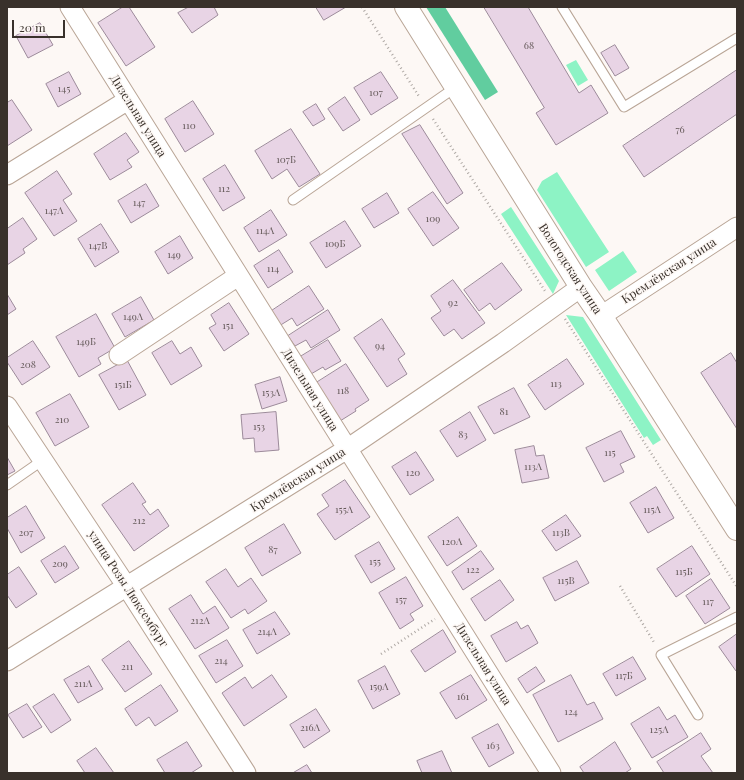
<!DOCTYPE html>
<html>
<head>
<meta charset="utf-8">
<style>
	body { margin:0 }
	#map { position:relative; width:744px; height:780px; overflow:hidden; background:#fdf8f5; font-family:"Playfair Display",serif }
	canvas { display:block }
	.frame { position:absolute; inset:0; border:8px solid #39312b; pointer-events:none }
	.scale { position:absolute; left:12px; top:20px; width:53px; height:18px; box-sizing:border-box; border:2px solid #39312b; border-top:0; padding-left:5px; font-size:12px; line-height:14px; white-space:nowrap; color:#39312b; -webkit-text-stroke:3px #fdf8f5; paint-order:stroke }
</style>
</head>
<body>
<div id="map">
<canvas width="744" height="780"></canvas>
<div class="frame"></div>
<div class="scale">20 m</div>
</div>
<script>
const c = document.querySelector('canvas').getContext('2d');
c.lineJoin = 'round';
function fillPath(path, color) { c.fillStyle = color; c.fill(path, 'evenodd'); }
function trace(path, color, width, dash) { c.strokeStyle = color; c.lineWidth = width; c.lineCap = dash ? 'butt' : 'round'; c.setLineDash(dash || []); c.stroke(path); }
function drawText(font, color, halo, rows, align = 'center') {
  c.font = font + ' "Playfair Display",serif'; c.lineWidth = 3; c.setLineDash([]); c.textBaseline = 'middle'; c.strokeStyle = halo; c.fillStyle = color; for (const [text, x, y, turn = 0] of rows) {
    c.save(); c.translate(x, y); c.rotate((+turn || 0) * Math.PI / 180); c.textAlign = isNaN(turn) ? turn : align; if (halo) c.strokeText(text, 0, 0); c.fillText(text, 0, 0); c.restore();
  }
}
const green = new Path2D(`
	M576,60L588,80L578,86L566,65Z
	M557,172L609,252L586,267L537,190L542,181Z
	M511,207L559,281L553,294L501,214Z
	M623,251L637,272L609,291L595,270Z
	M566,315L583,317L661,440L653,445L647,436L644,438Z`);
const forest = new Path2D(`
	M426,7H445L498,92L485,100Z`);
const building = new Path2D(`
	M123,7H129L155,47L126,66L98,23Z
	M189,7H214L218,15L192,33L178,13Z
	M316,7H346L324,20Z
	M484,7H528L579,93L591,85L608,113L556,145L536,113L544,108Z
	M40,23L53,45L28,58L16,36Z
	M615,45L629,68L615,76L601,53Z
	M737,70V114L644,177L623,146Z
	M69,72L81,94L58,107L46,84Z
	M381,72L398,98L371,115L354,88Z
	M345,97L360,120L343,131L328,109Z
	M12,100L32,130L7,146V103Z
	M193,101L214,134L185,152L165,119Z
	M316,104L325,119L313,126L303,112Z
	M420,125L463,193L447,204L402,134Z
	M291,129L320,174L299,187L287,169L272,179L255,151Z
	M126,133L139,152L127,160L132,167L110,180L94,154Z
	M225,165L245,198L223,211L203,179Z
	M57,171L72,194L63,200L77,221L54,236L25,193Z
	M146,184L159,206L131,223L118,201Z
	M433,192L459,228L433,246L408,209Z
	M387,193L399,213L374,228L362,209Z
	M271,210L287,235L259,252L244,228Z
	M23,218L37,239L23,249L25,253L7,265V229Z
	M345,221L361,246L326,268L310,243Z
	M101,224L119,252L95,267L78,239Z
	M180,236L193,258L168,274L155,252Z
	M279,250L293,272L268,288L254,266Z
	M502,263L522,290L495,310L490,303L479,311L464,290Z
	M453,280L485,323L462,339L454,329L444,336L431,318L441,311L431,296Z
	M309,286L324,309L297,326L292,318L279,326L270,312Z
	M7,294L16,309L7,315Z
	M141,297L154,320L125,337L112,314Z
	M229,303L249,334L224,351L209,328L216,324L211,315Z
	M328,310L340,330L311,348L306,340L295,346L288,336Z
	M96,314L115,348L98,358L101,364L79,377L56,337Z
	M382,319L405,354L398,359L407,374L387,387L354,338Z
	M328,340L341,361L325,370L323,367L311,374L300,357Z
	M33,341L50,367L22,385L7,362V358Z
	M172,341L180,354L191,347L202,366L171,385L152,353Z
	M731,353L737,363V429L701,373Z
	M567,359L584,384L545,410L528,385Z
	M127,360L146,395L119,410L99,375Z
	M346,364L369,400L355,409L356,411L340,421L316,383Z
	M280,377L287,401L262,409L255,385Z
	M514,388L530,417L494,434L478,407Z
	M70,394L89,427L55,446L36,413Z
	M276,412L279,450L255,452L254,438L243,439L241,415Z
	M470,412L486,440L457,457L440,431Z
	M621,431L635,457L620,464L624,472L604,482L586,448Z
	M534,446L536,456L544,455L549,478L522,483L515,450Z
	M416,452L434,480L410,495L392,467Z
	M7,457L15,471L7,475Z
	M345,480L370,517L335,540L317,514L329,506L322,495Z
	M133,483L146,502L142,504L150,515L158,509L169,526L134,551L102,505Z
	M656,487L674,518L648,533L630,503Z
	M26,506L45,538L21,553L7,528V518Z
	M566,515L581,536L556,551L542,531Z
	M458,517L477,546L447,566L428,537Z
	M284,524L301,553L262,576L245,548Z
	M379,542L395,569L371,583L355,556Z
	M65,546L79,568L55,583L41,561Z
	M692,546L710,574L676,597L657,569Z
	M481,551L494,569L463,590L452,572Z
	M577,561L589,583L555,601L543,578Z
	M19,567L37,594L16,608L7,595V575Z
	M226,569L238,587L251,578L267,601L248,614L245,609L231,618L206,582Z
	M406,577L423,606L410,614L414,620L400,629L379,593Z
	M711,579L730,608L705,624L686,596Z
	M500,580L514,600L485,621L471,599Z
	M191,595L203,614L215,606L229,628L195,649L169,609Z
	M275,612L290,634L257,654L243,630Z
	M517,622L521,629L528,625L538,643L506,662L491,636Z
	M443,630L456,652L425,672L411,651Z
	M737,634V671H736L719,647Z
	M227,640L243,666L216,683L199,656Z
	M129,641L152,674L125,692L102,660Z
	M633,657L646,679L616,696L603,674Z
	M89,666L103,689L78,703L64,680Z
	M385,666L400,694L373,709L358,681Z
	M536,667L545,681L527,693L518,679Z
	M272,675L287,697L244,726L222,693L245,677L252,688Z
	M471,675L487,700L456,719L440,693Z
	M571,675L587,705L594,702L603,719L558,742L533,695Z
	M161,685L178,711L155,726L149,717L136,726L125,709Z
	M54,694L71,720L51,733L33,707Z
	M27,704L42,727L23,738L8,715Z
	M659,707L667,720L675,715L688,737L652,758L631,724Z
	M316,709L330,731L304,748L290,725Z
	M498,724L514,753L489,767L472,738Z
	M701,733L711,749L701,756L713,773H664L657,762Z
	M187,742L202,766L191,773H165L157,760Z
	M615,742L631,769L625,773H584L580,767Z
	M96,748L114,773H85L77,761Z
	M442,751L452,773H422L417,761Z
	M307,765L312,773H293Z`);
const path = new Path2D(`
	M362,7L420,98
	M433,119L545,291
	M565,319L737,587
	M620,586L655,644
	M381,654L435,619`);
const service = new Path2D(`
	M562,7L624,107L737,38
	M293,200L456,87
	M7,485L43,460
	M698,715L661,655L737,617`);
const minor = new Path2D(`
	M70,7L551,773
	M7,175L128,100
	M601,316L737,227
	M119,355L238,276
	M7,406L127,587L246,773
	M7,661L347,449L503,343L581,287`);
const secondary = new Path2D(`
	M406,7L581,287L601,316L737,529`);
const numberNames = [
	["68",529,46],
	["145",64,89],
	["107",376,93],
	["110",189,126],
	["76",680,130],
	["107Б",286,160],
	["112",224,189],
	["147",139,203],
	["147А",54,211],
	["109",433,219],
	["114А",265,231],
	["109Б",335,244],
	["147В",98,246],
	["149",174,255],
	["114",273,269],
	["92",453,303],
	["149А",133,317],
	["151",228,326],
	["149Б",86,342],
	["94",380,346],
	["208",28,365],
	["113",556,384],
	["151Б",123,385],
	["118",343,391],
	["153А",271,393],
	["81",504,412],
	["210",62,420],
	["153",259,427],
	["83",463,435],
	["115",610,453],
	["113А",533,467],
	["120",413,473],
	["155А",344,510],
	["115А",652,510],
	["212",139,521],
	["207",26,533],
	["113В",561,533],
	["120А",452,542],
	["87",273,550],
	["155",375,562],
	["209",60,564],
	["122",473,570],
	["115Б",684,572],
	["115В",566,581],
	["157",401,600],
	["117",708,602],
	["212А",200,621],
	["214А",267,632],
	["214",221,661],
	["211",127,667],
	["117Б",624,676],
	["211А",83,684],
	["159А",379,687],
	["161",463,697],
	["124",571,712],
	["216А",310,728],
	["125А",659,730],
	["163",493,746]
];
const streetNames = [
	["Дизельная улица",138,116,58],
	["Вологодская улица",570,269,57],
	["Кремлёвская улица",669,271,-33],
	["Дизельная улица",310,390,58],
	["Кремлёвская улица",298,480,-32],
	["улица Розы Люксембург",128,589,57],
	["Дизельная улица",483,664,58]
];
fillPath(green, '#8df3c5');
fillPath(forest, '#61cd9f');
fillPath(building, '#e8d4e5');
trace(building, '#9c8a9a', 1);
trace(service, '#b9a596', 11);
trace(minor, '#b9a596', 21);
trace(secondary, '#b9a596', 24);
trace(path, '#aea8a4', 2.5, [1, 3]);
trace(service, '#fff', 9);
trace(minor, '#fff', 19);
trace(secondary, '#fff', 22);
drawText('10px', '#655a5a', null, numberNames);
drawText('12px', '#39312b', '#fdf8f5', streetNames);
</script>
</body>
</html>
